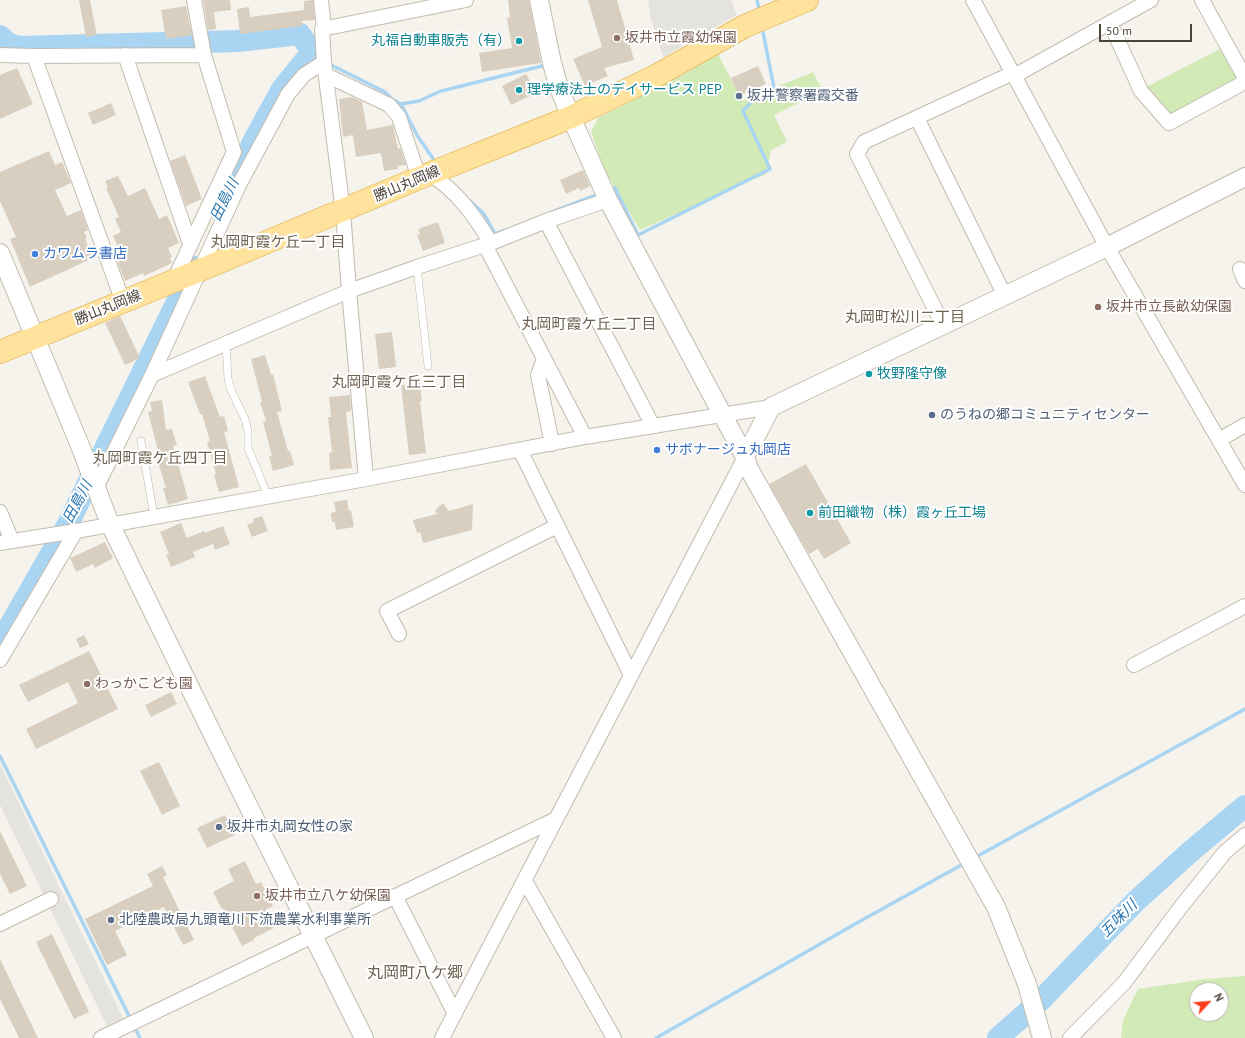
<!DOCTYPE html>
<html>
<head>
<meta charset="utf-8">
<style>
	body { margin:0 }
	#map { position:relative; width:1245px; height:1038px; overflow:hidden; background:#f6f3ec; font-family:"PT Sans",sans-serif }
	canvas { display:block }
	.north { position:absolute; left:1189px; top:982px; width:40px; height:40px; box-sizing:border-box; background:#fff; border:1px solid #b7b4b0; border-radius:50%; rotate:64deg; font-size:11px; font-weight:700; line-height:16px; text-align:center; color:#4b4439 }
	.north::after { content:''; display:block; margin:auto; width:14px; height:18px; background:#fc3f1d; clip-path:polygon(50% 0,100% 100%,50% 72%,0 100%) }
	.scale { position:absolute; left:1099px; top:24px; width:93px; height:18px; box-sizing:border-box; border:2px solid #4b4439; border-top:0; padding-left:5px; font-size:12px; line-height:14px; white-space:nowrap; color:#4b4439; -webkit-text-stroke:3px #fff; paint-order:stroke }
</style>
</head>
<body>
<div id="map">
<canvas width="1245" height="1038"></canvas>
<div class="north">N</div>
<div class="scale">50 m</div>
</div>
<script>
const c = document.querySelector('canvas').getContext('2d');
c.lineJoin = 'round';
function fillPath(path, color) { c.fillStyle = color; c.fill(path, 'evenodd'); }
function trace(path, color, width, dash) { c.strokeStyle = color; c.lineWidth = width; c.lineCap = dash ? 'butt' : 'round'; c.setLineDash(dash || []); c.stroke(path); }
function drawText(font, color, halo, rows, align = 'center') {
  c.font = font + ' "PT Sans","Noto Sans JP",sans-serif'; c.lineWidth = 4; c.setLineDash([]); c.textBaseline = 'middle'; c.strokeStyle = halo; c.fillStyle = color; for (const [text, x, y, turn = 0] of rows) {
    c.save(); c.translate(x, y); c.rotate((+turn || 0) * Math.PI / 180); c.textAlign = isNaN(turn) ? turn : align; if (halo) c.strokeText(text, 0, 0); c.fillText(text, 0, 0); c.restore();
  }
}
const green = new Path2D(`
	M1220,49L1239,82L1170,119L1146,87Z
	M718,54L742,101L813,72L823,91L774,115L787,142L771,150L766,174L640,230L605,171L591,132L598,118L685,74Z
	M1245,976V1038H1121L1123,1020L1138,989L1205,979ZM1197,990H1221V1014H1197Z`);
const parking = new Path2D(`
	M648,0H731L737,15L663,57L651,20Z
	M0,764L123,1018L107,1026L0,805Z`);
const stream = new Path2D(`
	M757,0L760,13
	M312,52L320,58
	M329,64L385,92L392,99L401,104L417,135L436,163
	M401,104L419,101L441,91L542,66
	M608,190L615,188L638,235L770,169L743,111L752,101L774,88L762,27
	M469,200L484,214L495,234L506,230
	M552,212L599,194
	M0,756L131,1020
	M974,858L1245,709
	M134,1026L140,1038
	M656,1038L855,924L965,863`);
const river = new Path2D(`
	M0,36L9,44L20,47L238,41L300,34L312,52L282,89L253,142L235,182
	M0,643L67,526L194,267
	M998,1038L1041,1000L1136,901L1190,852L1245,806`);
const building = new Path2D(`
	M79,0H90L97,35L86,37Z
	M203,0H230L231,10L214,12L216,29L208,30Z
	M313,0L315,20L302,21V26L240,34L237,9L249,7L250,17L304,10V1Z
	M508,0H529L541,63L482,72L479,53L512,48L507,18L510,17Z
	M588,0H617L634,60L604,68L608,76L585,86L573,59L602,47Z
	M186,6L192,35L166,39L161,10Z
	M758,66L766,84L739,96L731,78Z
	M17,68L33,104L0,119V75Z
	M526,74L536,93L511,105L502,86Z
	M352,97L362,102L367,130L393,125L398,149L400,148L406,165L398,166V169L384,171L381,153L356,157L353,135L343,137L339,99Z
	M111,103L116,115L93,125L88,113Z
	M49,151L55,165L62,162L71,183L55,190L67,216L81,210L88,230L84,232L87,238L85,239L93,258L30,287L10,239L16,237L0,201V172Z
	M185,155L202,199L186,206L170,161Z
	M583,170L590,186L580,191L579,188L566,194L560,180Z
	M118,176L128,196L145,188L159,219L167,215L179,243L168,248L172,257L170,258L172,263L144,276L143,273L125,281L118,263L119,262L113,249L118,247L113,236L121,232L115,219L119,217L106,188L108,187L105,181Z
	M438,222L445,243L423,251L417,235L420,234L418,229Z
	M120,316L140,358L125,365L105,323Z
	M392,332L396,367L379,369L375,334Z
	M265,355L271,375L273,374L282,411L277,412L288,451H290L294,465L273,471L269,456H272L263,422L266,421L260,402H262L251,359Z
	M205,376L220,417L224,416L228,431L224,432L239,487L219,492L214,475L216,474L207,442L210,441L202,414H200L188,382Z
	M420,383L422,401H420L426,453L409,455L401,385Z
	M350,395L351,411L346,412L352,468L330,470L329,453L332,452L328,417H331L329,397Z
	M162,400L166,430L172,429L177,445L173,446L188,499L168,505L163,488H166L156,455L159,454L148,412L152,411L150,402Z
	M806,464L851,543L824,559L818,549L809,554L769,484Z
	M347,500L349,511L351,510L354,527L336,530L335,522H332L331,513L336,512L334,502Z
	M443,503L449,511L473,504L472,530L423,543L420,532L417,533L413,520L437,514L435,510Z
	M262,516L268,531L252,537L247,525L254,522L253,519Z
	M181,523L187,538L204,531L205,533L223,526L230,544L215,550L213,544L193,552L195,557L171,567L166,555L169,554L160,532Z
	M105,542L113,558L95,568L93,564L76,572L70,558Z
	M84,635L89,644L80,648L76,639Z
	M89,651L118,709L36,749L26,729L78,703L68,682L28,702L19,685Z
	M171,692L177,704L151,717L145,705Z
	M159,762L180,806L162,815L140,771Z
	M225,815L235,835L207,848L197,828Z
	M0,831L27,886L10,894L0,874Z
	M245,861L256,884L261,882L273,906L265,910L274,928L254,938V940L242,946L222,907L221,908L213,892L234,881L228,869Z
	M162,866L167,875L163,877L194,940L183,945L164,907L115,931L127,955L107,965L85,919L153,886L147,874Z
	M52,934L89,1012L74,1019L36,942Z
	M0,959L38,1038H19L0,999Z`);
const service = new Path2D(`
	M417,267L428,366
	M226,344L228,379L231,390L245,419L248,431V448L268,496
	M141,441L154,516`);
const minor = new Path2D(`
	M321,0L324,28
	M973,0L1107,247L1245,485
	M1202,0L1245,78
	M1110,23L1141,91L1169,123L1245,82
	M0,55L34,56L204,55
	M125,55L190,244
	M34,56L123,302
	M326,75L389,105L399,117L419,178
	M1014,76L1151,0
	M917,118L1005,296
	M429,174C457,190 475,217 491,243
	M546,221L653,426
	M485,245L585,437
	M1240,269L1245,281
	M173,282L234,152L204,55L194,0
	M943,325L857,154L864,142L1013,73
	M544,359L538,375L552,444
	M152,375L349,291L417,267L491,243L546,221L608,200
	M1219,440L1245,425
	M520,450L631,675
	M366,479L349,291L343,211L324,62L322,29L466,0
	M96,488L152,375L239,185L288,94L304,75L324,62
	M0,512L12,541
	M0,543L76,531L366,479L585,437L771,407
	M399,634L387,611L557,526
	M0,660L76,531
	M1134,665L1245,606
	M525,881L614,1038
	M395,896L455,1014
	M0,924L51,899
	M101,1038L556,819
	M442,1038L745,457
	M1070,1038L1124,983L1180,908L1225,852L1245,835`);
const tertiary = new Path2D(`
	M539,0L552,63L559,88L571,117L608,200L745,457L749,469L996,907L1027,984L1042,1038
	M0,253L79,443L110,524L216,741L364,1038
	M745,457L771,407L1107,247L1245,177`);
const primary = new Path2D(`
	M0,352L198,271L419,178L571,117L654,77L745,26L807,0`);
const markers = [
	[617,38,4,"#8d6e63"],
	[519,41,4,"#0f9aa8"],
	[519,90,4,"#0f9aa8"],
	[739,96,4,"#5c6f8a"],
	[35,254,4,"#3f7fe0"],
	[1098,307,4,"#8d6e63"],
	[869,374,4,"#0f9aa8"],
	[932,415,4,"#5c6f8a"],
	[657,450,4,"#3f7fe0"],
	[810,513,4,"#0f9aa8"],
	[87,684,4,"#8d6e63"],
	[219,827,4,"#5c6f8a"],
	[257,896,4,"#8d6e63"],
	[111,920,4,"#5c6f8a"]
];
const educationNames = [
	["坂井市立霞幼保園",625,38],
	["坂井市立長畝幼保園",1106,307],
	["わっかこども園",95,684],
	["坂井市立八ケ幼保園",265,896]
];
const cultureNames = [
	["丸福自動車販売（有）",511,41,"right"],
	["理学療法士のデイサービス PEP",527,90],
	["牧野隆守像",877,374],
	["前田織物（株）霞ヶ丘工場",818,513]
];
const serviceNames = [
	["坂井警察署霞交番",747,96],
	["のうねの郷コミュニティセンター",940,415],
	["坂井市丸岡女性の家",227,827],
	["北陸農政局九頭竜川下流農業水利事業所",119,920]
];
const streetNames = [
	["勝山丸岡線",407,184,-23],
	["勝山丸岡線",108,308,-22]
];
const shopNames = [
	["カワムラ書店",43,254],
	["サボナージュ丸岡店",665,450]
];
const waterNames = [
	["田島川",225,200,-64],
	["田島川",78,502,-62],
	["五味川",1119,919,-45]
];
const neighbourhoodNames = [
	["丸岡町霞ケ丘一丁目",278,243],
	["丸岡町松川二丁目",905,318],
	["丸岡町霞ケ丘二丁目",589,325],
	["丸岡町霞ケ丘三丁目",399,383],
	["丸岡町霞ケ丘四丁目",160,459]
];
const quarterNames = [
	["丸岡町八ケ郷",415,973]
];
fillPath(green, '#d2eab5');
fillPath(parking, '#e5e3e0');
trace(stream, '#a9d4f2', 3.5);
trace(river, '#a9d4f2', 22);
fillPath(building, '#d8cfc1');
trace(service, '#c2bbae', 8);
trace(minor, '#c2bbae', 16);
trace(tertiary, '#c2bbae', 20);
trace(primary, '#e6c16a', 24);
trace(service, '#fff', 7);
trace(minor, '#fff', 14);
trace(tertiary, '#fff', 18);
trace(primary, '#ffe39c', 22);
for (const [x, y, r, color] of markers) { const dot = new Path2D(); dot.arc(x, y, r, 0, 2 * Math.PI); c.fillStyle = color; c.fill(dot); trace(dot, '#fff', 1.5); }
drawText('14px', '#785e54', '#fff', educationNames, 'left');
drawText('14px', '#0d838f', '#fff', cultureNames, 'left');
drawText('14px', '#4e5e75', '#fff', serviceNames, 'left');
drawText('14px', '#4b4439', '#fff', streetNames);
drawText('14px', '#366cbe', '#fff', shopNames, 'left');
drawText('italic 15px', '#2e7ab2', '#fff', waterNames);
drawText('15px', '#6e6250', '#fff', neighbourhoodNames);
drawText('16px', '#6e6250', '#fff', quarterNames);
</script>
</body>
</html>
